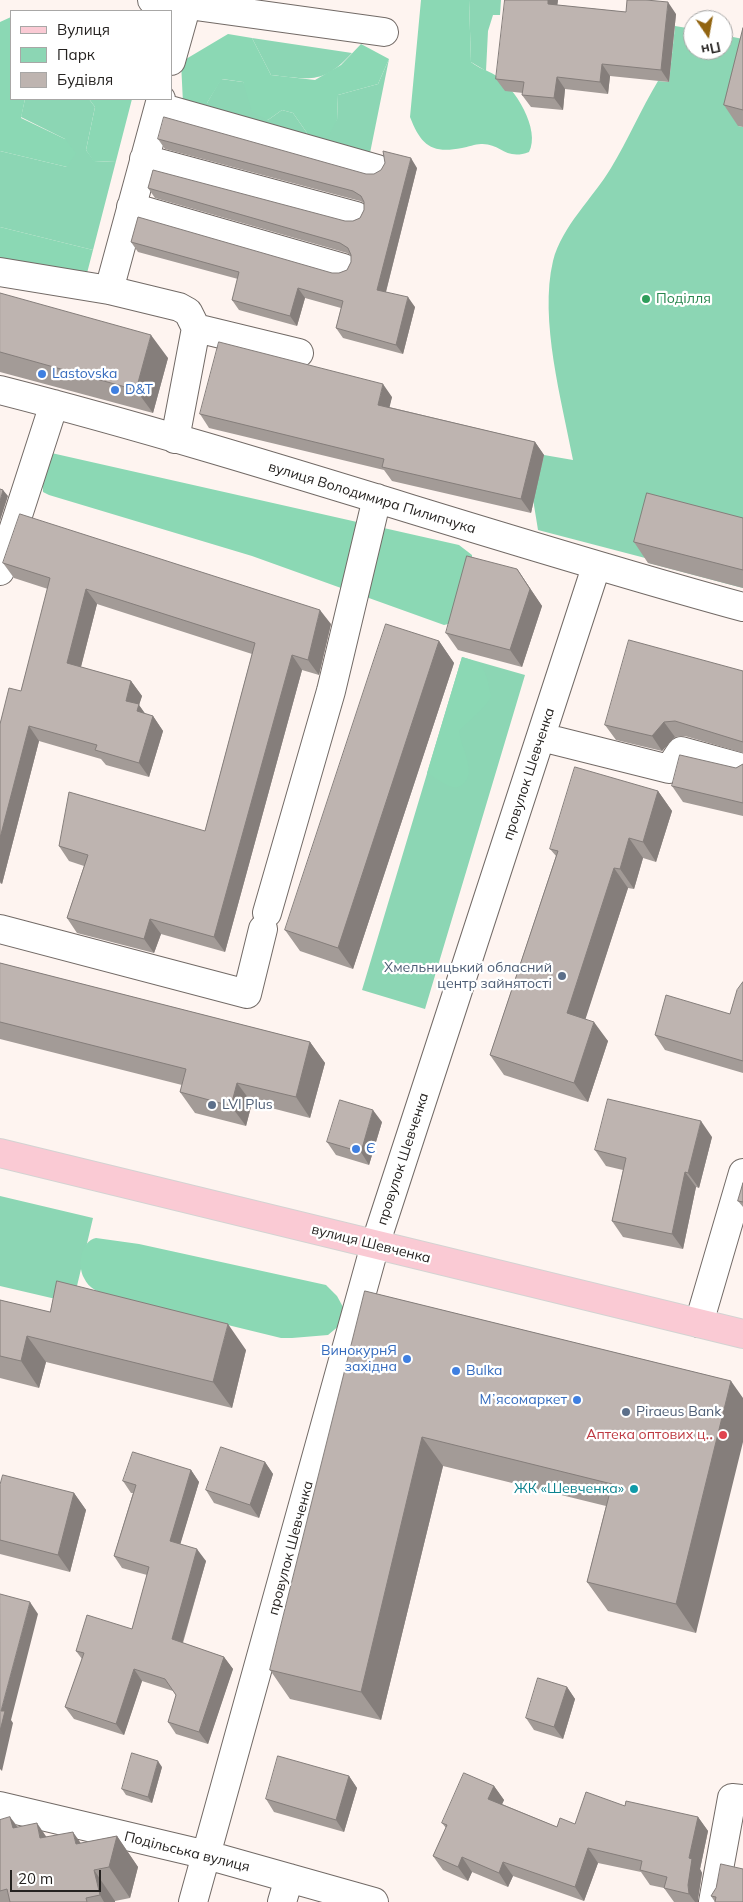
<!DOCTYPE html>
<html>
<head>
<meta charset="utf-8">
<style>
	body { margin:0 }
	#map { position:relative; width:743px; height:1902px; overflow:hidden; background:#fef4f0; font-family:Mulish,sans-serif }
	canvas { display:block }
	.legend { position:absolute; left:10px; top:10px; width:162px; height:90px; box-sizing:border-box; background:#fff; border:1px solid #a8a7a6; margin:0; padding:6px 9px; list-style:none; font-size:15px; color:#252220 }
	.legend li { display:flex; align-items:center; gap:10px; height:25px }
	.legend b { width:25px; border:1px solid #a8a7a6 }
	.north { position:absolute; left:683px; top:10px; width:50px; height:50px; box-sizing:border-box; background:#fff; border:1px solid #a8a7a6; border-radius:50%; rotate:168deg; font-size:14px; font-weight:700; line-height:20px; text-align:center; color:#252220 }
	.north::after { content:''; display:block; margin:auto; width:18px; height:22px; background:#926410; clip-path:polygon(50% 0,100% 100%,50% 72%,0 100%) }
	.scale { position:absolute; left:10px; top:1870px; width:91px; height:22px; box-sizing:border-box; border:2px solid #252220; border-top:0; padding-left:6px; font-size:15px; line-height:18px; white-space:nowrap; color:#252220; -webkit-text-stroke:4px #fff; paint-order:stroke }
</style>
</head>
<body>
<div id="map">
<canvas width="743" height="1902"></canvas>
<ul class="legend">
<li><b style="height:6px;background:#facad4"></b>Вулиця</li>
<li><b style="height:14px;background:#8cd6b4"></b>Парк</li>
<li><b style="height:14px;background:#beb4b0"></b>Будівля</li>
</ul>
<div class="north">Пн</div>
<div class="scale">20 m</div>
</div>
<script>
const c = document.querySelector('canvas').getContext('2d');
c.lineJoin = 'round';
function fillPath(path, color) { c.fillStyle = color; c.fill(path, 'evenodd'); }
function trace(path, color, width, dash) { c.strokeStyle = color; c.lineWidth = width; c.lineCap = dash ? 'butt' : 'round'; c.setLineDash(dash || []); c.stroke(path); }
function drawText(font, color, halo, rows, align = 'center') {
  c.font = font + ' Mulish,sans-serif'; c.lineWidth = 4.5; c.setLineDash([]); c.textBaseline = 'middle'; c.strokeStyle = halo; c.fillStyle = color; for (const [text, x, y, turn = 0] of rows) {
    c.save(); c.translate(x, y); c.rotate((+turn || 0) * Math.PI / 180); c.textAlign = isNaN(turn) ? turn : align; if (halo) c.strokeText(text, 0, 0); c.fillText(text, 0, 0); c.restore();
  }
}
const green = new Path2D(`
	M469,0H501L500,15H493L488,31L486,71L471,62Z
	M675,26L693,29V50H723V35L743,39L738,126L743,127V588L649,563V559L538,530L533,499L544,455L573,460C562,401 539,320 553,261C562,226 593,198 611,168C628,140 641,109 658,81L669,82Z
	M252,38L352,53C323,85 310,79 271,75Z
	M389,59L370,153L183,103H207L221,79L243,82L268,120L282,110L293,113L307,133L337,120L338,95L378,84Z
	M25,99H89L95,107L86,150L95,162L116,161L93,250L0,227V151L67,167L65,139L21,117Z
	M462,657L525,675L425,1009L362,990Z
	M0,1196L93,1218L73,1303L0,1286Z`);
const forest = new Path2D(`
	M421,0H469L471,62C478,68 487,70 495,75C515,87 541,130 529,152C505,161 501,143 481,144C475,144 468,147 462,148C431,154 421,145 410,117Z
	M11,17V99H25L21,118L65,139L76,153L67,167L0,151V22Z
	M228,34L252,38L271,75L315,80L341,65L361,44L389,59L378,84L338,95L337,120L328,137L307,133L293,113L282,110L268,120L252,112L243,82L222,79L207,103H183L181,62Z
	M89,99H132L116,161L94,162L86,150L95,107Z
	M0,227L93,250L86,277L0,259Z
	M47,452L459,545L472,555V565L453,623L444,625L252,556L49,495L43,492L42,470Z
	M462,657C486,663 487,675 491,697C483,711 470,719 459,731C461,747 477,773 463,784C459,787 456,788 452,787C444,785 435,777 427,773Z
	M96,1238L139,1244L326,1285L337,1296L343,1307L340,1325L328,1335L292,1338H281L109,1296C99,1292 89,1289 84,1278C77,1265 81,1241 96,1238Z`);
const minor = new Path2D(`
	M152,0L384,32
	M171,61L187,4
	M159,107L377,169
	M144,159L356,216
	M131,207L343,268
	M0,272L109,290L179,307L188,312L196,328L175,439
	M109,290L161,99
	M196,328L299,353
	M0,390C250,454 494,539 743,607
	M0,571L54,404
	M541,737L669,769L681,751L743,768
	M267,913L331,691L377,498
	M0,929L247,994L263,929
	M699,1323L743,1173
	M0,1806L207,1855L374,1902
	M193,1902L375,1245L596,567
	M282,1902L289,1878
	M713,1902L732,1798L743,1799`);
const major = new Path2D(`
	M0,1153L743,1334`);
const wall = new Path2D(`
	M558,0L557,5L626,12L676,14L669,82L610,76L608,94L565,89L563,110L531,107L522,95L523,93L505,91L496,79Z
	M743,28V127L738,126L724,105Z
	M158,139L366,174H374L417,168L386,292L415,307L403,354L343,338L336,328L341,308L305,298L297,326L239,310L232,300L238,279L138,252L131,242L332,273H339L347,270L351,262V256L347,253L155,198L148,188L345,221H353L360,218L364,210V203L360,201L165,149Z
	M0,293L168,358L153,413L0,372Z
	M392,397L389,407L535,442L544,455L531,513L392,481L384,470L209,428L200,414Z
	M743,518V588L648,563L634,542Z
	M3,563L331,624L319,675L302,670L225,952L161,934L154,953L77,933L67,918L84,866L69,861L59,846L205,831L252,654L97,604L81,667L131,681L142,696L139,705L145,714L153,716L163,731L149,777L106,765L101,759L39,741L2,884L0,883V724L21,691L48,589L14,578Z
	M517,569L542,606L522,667L458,650L446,633Z
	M439,641L454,663L353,969L300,951L285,930Z
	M743,671V753L685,736L675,737L662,751L616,740L605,725Z
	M743,764V816L683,802L672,786L736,768Z
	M658,791L672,811L656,862L643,858L634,889L628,888L585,1019L608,1041L588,1102L504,1075L490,1055L556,856L550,849Z
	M0,963L310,1042L325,1063L310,1118L252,1103L246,1126L195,1113L180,1092L182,1085L0,1039Z
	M743,982V1073L665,1050L655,1035L730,1014Z
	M382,1122L369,1165L336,1155L327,1142Z
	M712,1137L699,1188L696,1187L683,1249L623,1237L612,1221L623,1170L606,1166L595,1150Z
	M743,1183V1207L738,1201Z
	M365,1291L731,1381L696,1633L608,1611L587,1582L606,1506L443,1466L381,1720L290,1699L270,1670Z
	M0,1300L50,1312L246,1350L232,1408L46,1362L39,1388L0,1378Z
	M265,1462L273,1474L259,1518L214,1503L206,1490Z
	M191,1470L199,1482L180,1544L206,1561L183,1643L224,1657L233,1669L208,1744L176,1734L168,1722L176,1695L173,1691L142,1681L124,1735L74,1719L65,1707L82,1659L76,1651L132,1629L147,1575L122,1568L114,1556L133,1493H131L123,1481Z
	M0,1485L74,1493L86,1510L70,1572L0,1554Z
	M567,1687L575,1699L563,1739L534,1730L526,1718Z
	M162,1767L152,1803L126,1795L122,1789Z
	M349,1776L357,1788L344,1832L274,1812L266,1799Z
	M494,1786L504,1800L502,1804L557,1827L575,1824L625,1806L698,1817L708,1831L700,1869L702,1873L698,1899V1902H674L664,1888L650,1885L641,1872L598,1863L584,1901L513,1876L508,1887L472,1872L468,1881L443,1870L433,1856L446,1828L442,1823Z
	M10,1817L18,1827L47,1837L81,1843L117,1836L138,1867L130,1898L115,1901V1902H0V1820Z
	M743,1869L715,1902L711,1896Z`);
const shadedWall = new Path2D(`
	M548,0H558L556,16L548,4Z
	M668,2L676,14L669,82L661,70Z
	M602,64L610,76L608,94L600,82Z
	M557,77L565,89L563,110L554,98Z
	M411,158L417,168L384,299L377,290Z
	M298,288L305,298L297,326L290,316Z
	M408,297L415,307L403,354L396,345Z
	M151,335L168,358L153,413L136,390Z
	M383,384L392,397L387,418L378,405Z
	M535,442L544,455L531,513L521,499Z
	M3,490L8,496L0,521V501Z
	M517,569L542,606L522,667L510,650Z
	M86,589L97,604L78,678L67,663Z
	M320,610L331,624L319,675L308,660Z
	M439,641L454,663L353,969L338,948Z
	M292,655L302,670L225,952L214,937Z
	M131,681L142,696L139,705L149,719L147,726L126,701Z
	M153,716L163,731L149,777L139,763Z
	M664,722L675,737L662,751L652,736Z
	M29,726L39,741L2,884L0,881V838Z
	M658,791L672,811L656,862L643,842Z
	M629,838L643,858L634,889L620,869Z
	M614,868L628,888L581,1033L567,1013Z
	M150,919L161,934L154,953L144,939Z
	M594,1022L608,1041L588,1102L574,1083Z
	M310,1042L325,1063L310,1118L296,1097Z
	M237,1083L252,1103L246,1126L231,1106Z
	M373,1110L382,1122L369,1165L361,1152Z
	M701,1121L712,1137L699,1188L688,1173Z
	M685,1172L696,1187L683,1249L672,1234Z
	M228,1324L246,1350L232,1408L213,1382Z
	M27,1336L46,1362L39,1388L21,1361Z
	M731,1381L743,1398V1442L696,1633L676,1604Z
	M422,1437L443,1466L381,1720L361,1692Z
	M265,1462L273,1474L259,1518L250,1505Z
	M191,1470L199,1482L178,1552L170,1541Z
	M74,1493L86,1510L70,1572L58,1555Z
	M197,1549L206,1561L180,1651L172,1639Z
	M30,1602L38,1614L11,1720L13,1723L2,1771L0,1769V1731L1,1711Z
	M224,1657L233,1669L208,1744L199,1732Z
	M134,1669L142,1681L124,1735L116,1724Z
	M567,1687L575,1699L563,1739L554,1727Z
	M158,1761L162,1767L152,1803L148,1797Z
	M349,1776L357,1788L344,1832L336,1820Z
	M494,1786L504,1800L498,1813L488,1799Z
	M10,1817L32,1848L13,1828Z
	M698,1817L708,1831L700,1869L702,1873L698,1899V1902H695L689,1894L688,1885L689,1858Z
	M37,1823L58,1854L40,1838Z
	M73,1832L94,1862L76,1844Z
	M117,1836L138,1867L130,1898L109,1867Z
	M588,1848L598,1863L584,1901L575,1887Z
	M462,1857L472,1872L468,1881L458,1867Z
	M503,1862L513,1876L508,1887L499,1873Z
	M94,1870L115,1901V1902H104L100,1895Z`);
const building = new Path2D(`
	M505,0H548V4L626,12L627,0H646L668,2L661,70L602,64L600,82L557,77L554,98L522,95L524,82L496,79Z
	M743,28V110L724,105Z
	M164,117L366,174H374L381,170L385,163L383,151L411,158L377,290L408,297L396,345L336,328L343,301L298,288L290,316L232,300L239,272L131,242L138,217L332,273H339L347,270L351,262V255L348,248L340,243L148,188L153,170L345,221H353L360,218L364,210V202L361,196L353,191L158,139Z
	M0,293L151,335L136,390L0,352Z
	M219,342L383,384L378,405L535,442L521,499L382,467L384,459L200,414Z
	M0,489L3,490L0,501Z
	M647,493L743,518V570L634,542Z
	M20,514L320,610L308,660L292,655L214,937L150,919L144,939L67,918L88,855L59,846L69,792L205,831L255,643L86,589L67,663L131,681L126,701L139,704L137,711L153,716L139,763L95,750L97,745L29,726L0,838V724L9,688L21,691L50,578L3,563Z
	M467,556L517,569L530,589L510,650L446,633Z
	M386,624L439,641L338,948L285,930Z
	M629,640L743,671V742L675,721L664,722L652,736L605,725Z
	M680,755L736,768L743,764V803L672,786Z
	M575,767L658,791L643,842L629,838L620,869L614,868L567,1013L594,1022L574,1083L490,1055L558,851L550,849Z
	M0,963L310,1042L296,1097L237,1083L231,1106L180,1092L186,1069L0,1022Z
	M743,982V1061L655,1035L666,995L730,1014L737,990Z
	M608,1099L701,1121L688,1173L685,1172L672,1234L612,1221L626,1158L595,1150Z
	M340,1100L373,1110L361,1152L327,1142Z
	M743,1183V1202L738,1201Z
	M57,1281L228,1324L213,1382L27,1336L21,1361L0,1356V1300L50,1312Z
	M365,1291L731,1381L676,1604L587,1582L612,1484L422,1437L361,1692L270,1670Z
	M221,1447L265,1462L250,1505L206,1490Z
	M133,1452L191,1470L170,1541L197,1549L172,1639L224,1657L199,1732L168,1722L176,1695L165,1679L134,1669L116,1724L65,1707L84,1653L76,1651L87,1615L132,1629L149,1567L114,1556L136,1485L123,1481Z
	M3,1475L74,1493L58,1555L0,1540V1485Z
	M0,1594L30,1602L1,1711H5L0,1731Z
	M538,1678L567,1687L554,1727L526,1718Z
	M132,1753L158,1761L148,1797L122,1789Z
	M278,1756L349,1776L336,1820L266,1799Z
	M464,1773L494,1786L488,1799L557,1827L560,1818L575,1824L586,1792L625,1806L626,1801L698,1817L689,1858L692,1859L688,1885L689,1894L664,1888L667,1877L640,1870L642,1861L588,1848L575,1887L503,1862L499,1873L462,1857L458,1867L433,1856L447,1825L442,1823Z
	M10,1817L13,1828L37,1823L40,1838L73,1832L76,1844L117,1836L109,1867L94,1870L100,1895L86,1898L87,1902H10L7,1889L0,1891V1820Z
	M721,1864L743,1869V1902H715L716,1897L711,1896L716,1888Z`);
const markers = [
	[646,299,5,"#2e9e5b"],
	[42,374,5,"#3f7fe0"],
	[115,390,5,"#3f7fe0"],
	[562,976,5,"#5c6f8a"],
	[212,1105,5,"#5c6f8a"],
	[356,1149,5,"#3f7fe0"],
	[407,1359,5,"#3f7fe0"],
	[456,1371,5,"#3f7fe0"],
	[577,1400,5,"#3f7fe0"],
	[626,1412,5,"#5c6f8a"],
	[723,1435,5,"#e0444e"],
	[634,1489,5,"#0f9aa8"]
];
const leisureNames = [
	["Поділля",656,299]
];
const shopNames = [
	["Lastovska",52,374],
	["D&T",125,390],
	["Є",366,1149],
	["ВинокурнЯ",397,1351,"right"],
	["західна",397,1367,"right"],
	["Bulka",466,1371],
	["Мʼясомаркет",567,1400,"right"]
];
const streetNames = [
	["вулиця Володимира Пилипчука",372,498,17],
	["провулок Шевченка",529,774,-72],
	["провулок Шевченка",403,1159,-72],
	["вулиця Шевченка",371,1244,14],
	["провулок Шевченка",291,1548,-75],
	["Подільська вулиця",187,1852,14]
];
const serviceNames = [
	["Хмельницький обласний",552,968,"right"],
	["центр зайнятості",552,984,"right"],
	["LVI Plus",222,1105],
	["Piraeus Bank",636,1412]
];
const healthNames = [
	["Аптека оптових ц‥",713,1435]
];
const cultureNames = [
	["ЖК «Шевченка»",624,1489]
];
fillPath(green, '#8cd6b4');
fillPath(forest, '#8bd8b4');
trace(minor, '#726a66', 30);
trace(major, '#d3d3d2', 30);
trace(minor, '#fff', 28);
trace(major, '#facad4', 28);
fillPath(wall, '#a39b97');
fillPath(shadedWall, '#857e7b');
fillPath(building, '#beb4b0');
trace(building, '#857e7b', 1);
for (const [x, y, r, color] of markers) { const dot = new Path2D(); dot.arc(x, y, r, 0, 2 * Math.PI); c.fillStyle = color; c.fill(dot); trace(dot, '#fff', 2); }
drawText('14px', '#27864d', '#fff', leisureNames, 'left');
drawText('14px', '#366cbe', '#fff', shopNames, 'left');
drawText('14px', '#252220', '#fff', streetNames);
drawText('14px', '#4e5e75', '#fff', serviceNames, 'left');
drawText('14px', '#be3a42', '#fff', healthNames, 'right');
drawText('14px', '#0d838f', '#fff', cultureNames, 'right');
</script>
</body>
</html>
